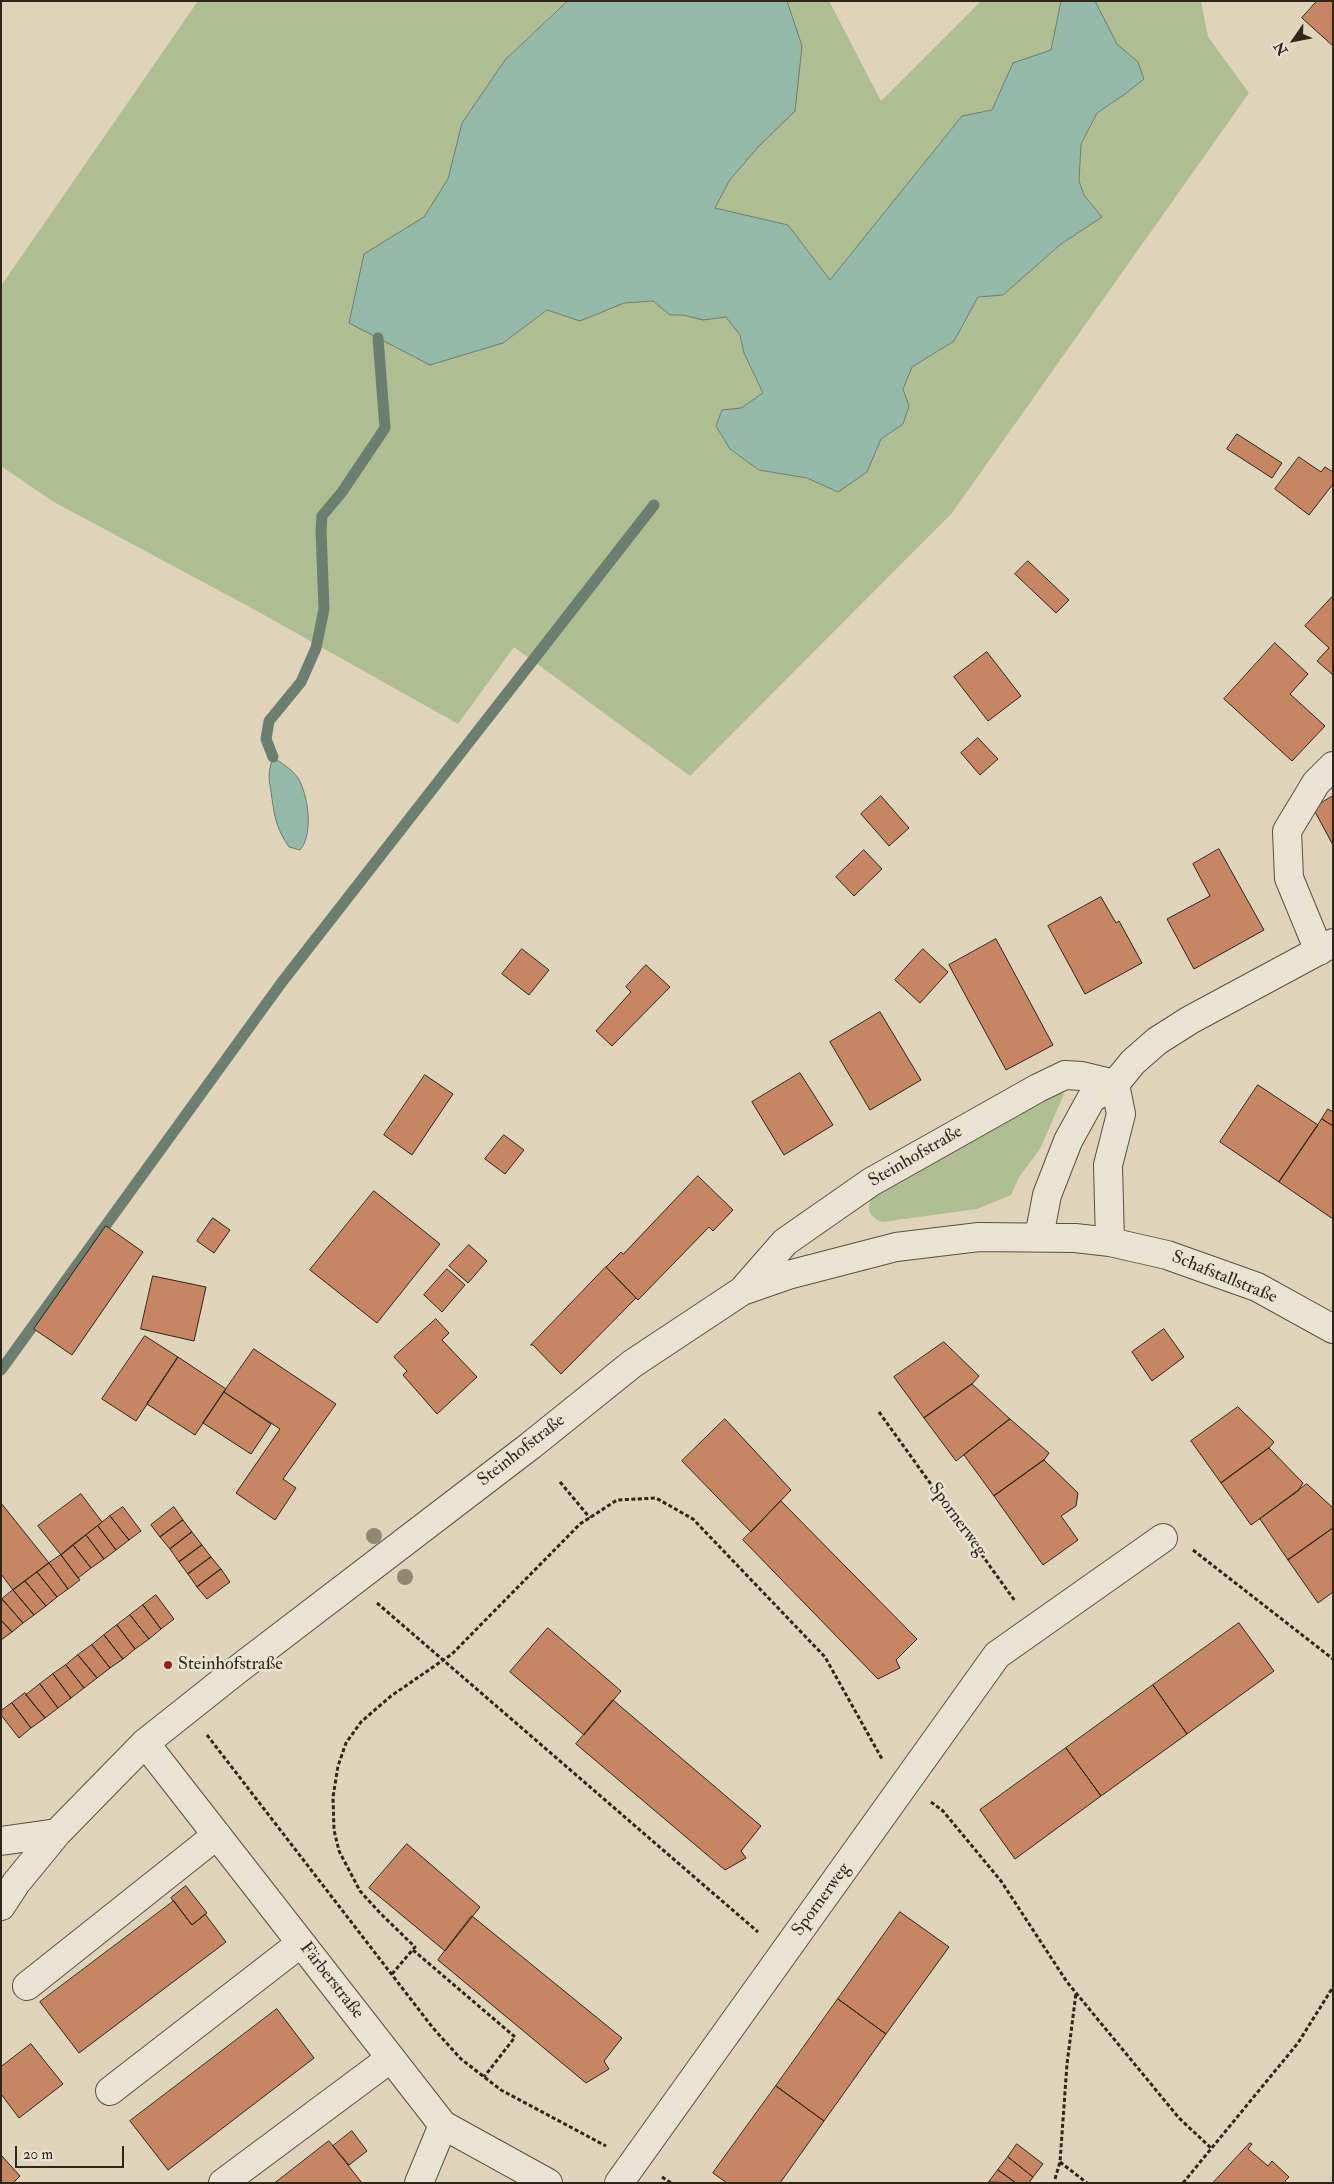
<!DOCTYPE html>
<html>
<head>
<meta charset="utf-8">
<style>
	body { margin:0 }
	#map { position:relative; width:1334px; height:2184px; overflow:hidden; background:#dfd3ba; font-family:"IM FELL Double Pica",serif }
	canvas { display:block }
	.frame { position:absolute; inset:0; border:2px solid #2f2519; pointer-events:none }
	.north { position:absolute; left:1269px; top:15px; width:50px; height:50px; -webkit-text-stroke:4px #eae2d2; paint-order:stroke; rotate:237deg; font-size:14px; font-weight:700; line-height:20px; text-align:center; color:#2f2519 }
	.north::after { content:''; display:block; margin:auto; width:18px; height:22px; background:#2f2519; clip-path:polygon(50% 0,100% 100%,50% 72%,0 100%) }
	.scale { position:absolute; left:15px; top:2146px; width:109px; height:22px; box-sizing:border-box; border:2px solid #2f2519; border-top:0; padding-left:6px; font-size:15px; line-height:18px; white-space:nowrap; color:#2f2519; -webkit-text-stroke:4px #eae2d2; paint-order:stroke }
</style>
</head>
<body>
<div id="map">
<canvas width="1334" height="2184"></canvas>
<div class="frame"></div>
<div class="north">N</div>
<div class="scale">20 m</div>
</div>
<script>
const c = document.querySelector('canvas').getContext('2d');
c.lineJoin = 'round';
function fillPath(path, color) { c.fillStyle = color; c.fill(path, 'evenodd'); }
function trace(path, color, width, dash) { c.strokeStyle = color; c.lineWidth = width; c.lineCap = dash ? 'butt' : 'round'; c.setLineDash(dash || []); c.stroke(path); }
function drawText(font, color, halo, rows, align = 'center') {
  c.font = font + ' "IM FELL Double Pica",serif'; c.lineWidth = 5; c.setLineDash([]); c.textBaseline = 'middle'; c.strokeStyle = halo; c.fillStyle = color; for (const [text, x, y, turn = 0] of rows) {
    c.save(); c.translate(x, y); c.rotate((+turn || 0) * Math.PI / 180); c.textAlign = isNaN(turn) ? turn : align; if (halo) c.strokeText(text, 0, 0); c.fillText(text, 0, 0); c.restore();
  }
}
const green = new Path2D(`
	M198,1H568L505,60L462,123L448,179L424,218L364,254L503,343L547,310L580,321L624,303L653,301L670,315H683L703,320L726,317L740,335L744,353L763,393L716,426L730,449L759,470L807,478L838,491L867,472L881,439L903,424L909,406L903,389L912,367L954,341L978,297L1003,295L1061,244L1101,217L1083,195L1079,180L1081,144L1097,113L1125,94L1144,79L1138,62L1117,44L1095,1H1201L1208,37L1249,93L952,513L690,776L514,647L458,724L257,611L54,502L1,466V286Z
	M787,1H829L881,101L981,1L1061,2L1051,50L1013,64L992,110L962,116L830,280L788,225L715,208L729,181L759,146L802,46Z
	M1057,1092L1064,1094L1040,1149L1019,1177L1011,1195L977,1209L882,1222C869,1217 865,1207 874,1195Z`);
const water = new Path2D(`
	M568,1H787L802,46L795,111L759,146L729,181L715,208L788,225L830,280L962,116L992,110L1013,63L1051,50L1061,1H1095L1117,44L1138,62L1144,79L1125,94L1097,113L1081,144L1079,181L1084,195L1102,217L1061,244L1003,295L978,297L954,341L912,367L903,389L909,406L903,424L881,439L867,472L838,492L807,478L759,470L730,449L716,426L722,410L741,408L763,393L744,353L740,335L726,317L703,320L683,315H670L653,301L624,303L580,321L547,310L503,343L430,365L349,323L364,254L424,217L448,179L462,123L505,60Z
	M273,757C281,763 292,769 298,778C308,794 314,834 300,850L289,847C277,829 275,820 272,799C270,780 266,778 273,757Z`);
const stream = new Path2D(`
	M273,757L266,739L269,721L301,682L316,648L324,609L321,530L322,516L342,492L385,428L378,338
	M1,1370L282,982L654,505`);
const building = new Path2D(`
	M1317,1H1333V46L1302,18Z
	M1237,434L1282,463L1272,478L1227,449Z
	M1299,457L1321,472L1325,467L1333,472V484L1309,515L1275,489Z
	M1028,561L1069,600L1056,613L1015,574Z
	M1333,596V675L1317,661L1329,648L1305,626Z
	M1275,643L1308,674L1290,694L1325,726L1292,761L1224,699Z
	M987,652L1021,696L988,721L954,677Z
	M978,738L998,759L980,775L961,753Z
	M881,796L909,828L889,846L861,814Z
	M1333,796V845L1313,808Z
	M1219,849L1264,930L1194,969L1167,919L1210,896L1193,864Z
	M864,850L882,869L854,896L836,877Z
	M1101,897L1116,923L1119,921L1142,963L1085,994L1048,926Z
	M996,939L1053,1045L1006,1070L949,965Z
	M522,949L549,970L529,995L502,974Z
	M923,949L948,972L920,1003L895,980Z
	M646,965L670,987L612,1046L596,1031L631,992L626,987Z
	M880,1012L921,1080L870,1110L830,1042Z
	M800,1073L833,1125L784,1155L752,1102Z
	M425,1075L453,1094L412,1155L384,1135Z
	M1258,1085L1318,1125L1279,1182L1220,1142Z
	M1328,1109L1333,1112V1126L1322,1119Z
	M1322,1119L1333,1126V1219L1279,1182Z
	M504,1135L524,1150L505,1174L485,1159Z
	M698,1176L733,1210L713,1231L709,1227L638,1300L606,1267L621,1252L623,1254Z
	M374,1191L440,1244L377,1323L310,1270Z
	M213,1218L230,1230L214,1253L197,1241Z
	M106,1226L143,1252L72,1355L34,1329Z
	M469,1245L487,1261L468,1283L449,1266Z
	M606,1267L636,1298L561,1374L533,1345H531Z
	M447,1269L465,1285L442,1312L424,1295Z
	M153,1276L206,1287L194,1341L141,1329Z
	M436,1319L449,1333L442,1340L477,1377L437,1414L403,1375L407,1371L394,1357Z
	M1164,1329L1184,1357L1152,1381L1132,1352Z
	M145,1336L178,1357L136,1421L102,1399Z
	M944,1342L979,1376L972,1384L924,1418L894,1377Z
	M254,1349L336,1404L283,1479L296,1488L275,1520L236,1493L280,1429L224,1392Z
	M178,1357L226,1389L195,1435L147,1404Z
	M972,1384L1010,1419L956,1461L924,1418Z
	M224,1392L271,1424L251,1454L203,1423Z
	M1238,1407L1274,1442L1269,1448L1221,1483L1191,1441Z
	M725,1419L791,1490L751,1532L682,1461Z
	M1010,1419L1049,1453L1044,1460L994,1496L964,1455Z
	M1269,1448L1303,1483L1298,1491L1251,1525L1221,1483Z
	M1044,1460L1078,1493L1076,1506L1061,1516L1078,1540L1043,1565L994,1496Z
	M1307,1484L1333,1508V1528L1288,1560L1260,1519Z
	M81,1494L102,1522L61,1555L38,1526Z
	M781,1501L917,1639L896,1660L900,1668L878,1679L743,1540Z
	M1,1503L49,1563L13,1590L1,1574Z
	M123,1507L141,1531L129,1540L110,1516Z
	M174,1507L183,1520L160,1537L151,1525Z
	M110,1516L129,1540L116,1550L98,1526Z
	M183,1520L192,1532L170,1549L160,1537Z
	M98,1526L116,1550L104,1559L86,1535Z
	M1333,1528V1592L1318,1603L1288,1560Z
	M192,1532L202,1545L179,1562L170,1549Z
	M86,1535L104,1559L91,1568L73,1545Z
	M73,1545L91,1568L78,1578L61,1555Z
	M202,1545L211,1557L188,1574L179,1562Z
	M61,1555L80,1580L68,1589L49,1563Z
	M211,1557L221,1569L197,1587L188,1574Z
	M49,1563L68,1589L57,1597L37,1572Z
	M221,1569L230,1582L207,1599L197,1587Z
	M37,1572L57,1597L46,1606L25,1581Z
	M25,1581L46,1606L34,1615L13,1590Z
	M13,1590L34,1615L23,1623L2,1599Z
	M156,1595L174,1619L161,1629L143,1605Z
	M2,1599L23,1623L12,1632L1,1620Z
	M143,1605L161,1629L149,1639L130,1615Z
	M130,1615L149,1639L135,1649L117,1625Z
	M1,1620L12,1632L1,1640Z
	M1239,1623L1274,1671L1187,1734L1153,1685Z
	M117,1625L135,1649L123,1659L104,1635Z
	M548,1628L621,1691L584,1735L510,1672Z
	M104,1635L123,1659L110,1668L92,1645Z
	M92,1645L110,1668L97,1678L78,1655Z
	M78,1655L97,1678L84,1688L66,1665Z
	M66,1665L84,1688L71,1698L53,1674Z
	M53,1674L71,1698L58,1708L40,1684Z
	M40,1684L58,1708L45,1718L26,1695Z
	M1153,1685L1187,1734L1101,1796L1066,1748Z
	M25,1693L45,1718L31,1728L12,1703Z
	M613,1700L761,1826L741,1851L746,1858L725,1870L576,1744Z
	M12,1703L31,1728L19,1738L1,1715V1711Z
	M1066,1748L1101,1796L1015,1859L980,1810Z
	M407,1844L480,1907L445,1951L369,1888Z
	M186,1886L207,1913L192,1925L171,1898Z
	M174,1901L192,1925L205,1914L226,1942L79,2053L40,2002Z
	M900,1912L949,1947L886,2034L838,1999Z
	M472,1916L622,2038L604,2061L609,2069L586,2083L438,1960Z
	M838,1999L886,2034L824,2121L776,2086Z
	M277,2009L314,2058L168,2170L130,2121Z
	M31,2044L63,2084L19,2118L1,2094V2067Z
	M776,2086L824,2121L780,2183H727L713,2173Z
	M352,2131L367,2151L349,2165L333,2146Z
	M329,2141L362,2183H275Z
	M1250,2143L1252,2144L1248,2149L1268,2166L1272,2161L1289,2177L1285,2181L1287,2183H1213Z
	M1017,2144L1043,2164L1033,2177L1008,2157Z
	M1,2155L20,2176L13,2183H1Z
	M1008,2157L1033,2177L1029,2183H1016L998,2170Z
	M998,2170L1016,2183L989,2182Z`);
const path = new Path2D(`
	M879,1412L1015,1601
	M560,1482L590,1518
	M1193,1550L1333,1659
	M377,1603L758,1932
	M207,1735L433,2028L461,2059L501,2090L606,2146
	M931,1802L943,1811L1001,1881L1067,1982L1179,2118L1211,2148
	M413,1950L515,2037L484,2077
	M392,1974L415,1947L380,1913L360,1891L339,1851L334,1830L333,1797L338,1766L346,1743L361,1722L391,1696L452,1654L580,1524L617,1500L656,1498L693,1519L825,1657L882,1759
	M1060,2162L1087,2183
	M662,2177L671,2183
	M1055,2179L1060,2162L1067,2064L1076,1993
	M1183,2183L1298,2043L1333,1987`);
const minor = new Path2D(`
	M1319,951L1289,878L1287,831L1316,783L1333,766
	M1039,1237L1047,1195L1068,1141L1091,1099L1115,1084L1133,1062L1157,1041L1190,1020L1333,943
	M1110,1242L1108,1165L1121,1114L1115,1084
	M743,1290L785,1242L871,1182L1038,1088L1065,1075L1082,1076L1115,1084
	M145,1743L443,2125L548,2183
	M1,1841L57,1833
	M1,1906L16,1883L57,1833L145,1743L237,1670L530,1446L632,1364L742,1291L788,1275L896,1247L979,1237L1075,1238L1110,1242L1167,1255L1257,1287L1333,1329
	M27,1986L217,1835
	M110,2091L301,1943
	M223,2183L391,2058
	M419,2183L443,2125
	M619,2183L997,1655L1163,1538`);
const trees = [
	[374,1536],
	[405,1577]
];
const markers = [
	[168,1665,5,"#8f2418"]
];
const streetNames = [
	["Steinhofstraße",916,1157,-30],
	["Schafstallstraße",1224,1278,22],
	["Steinhofstraße",522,1451,-38],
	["Spornerweg",957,1520,54],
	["Spornerweg",822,1900,-54],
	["Färberstraße",331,1981,52]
];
const poiNames = [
	["Steinhofstraße",178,1665]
];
fillPath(green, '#aebd92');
fillPath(water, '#95b9a9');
trace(water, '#6c7e6f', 1);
trace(stream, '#6c7e6f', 11);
fillPath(building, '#c78663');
trace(building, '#2f2519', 1);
trace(minor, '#5b5041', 30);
trace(path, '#2f2519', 3, [4, 2.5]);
trace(minor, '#eae2d2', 28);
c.fillStyle = '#908872';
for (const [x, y] of trees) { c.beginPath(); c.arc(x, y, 8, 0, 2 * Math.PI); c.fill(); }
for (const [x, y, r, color] of markers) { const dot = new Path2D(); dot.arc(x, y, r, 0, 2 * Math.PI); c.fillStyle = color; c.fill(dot); trace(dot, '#eae2d2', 2); }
drawText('18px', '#2f2519', '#eae2d2', streetNames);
drawText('18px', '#2f2519', '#eae2d2', poiNames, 'left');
</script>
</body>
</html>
